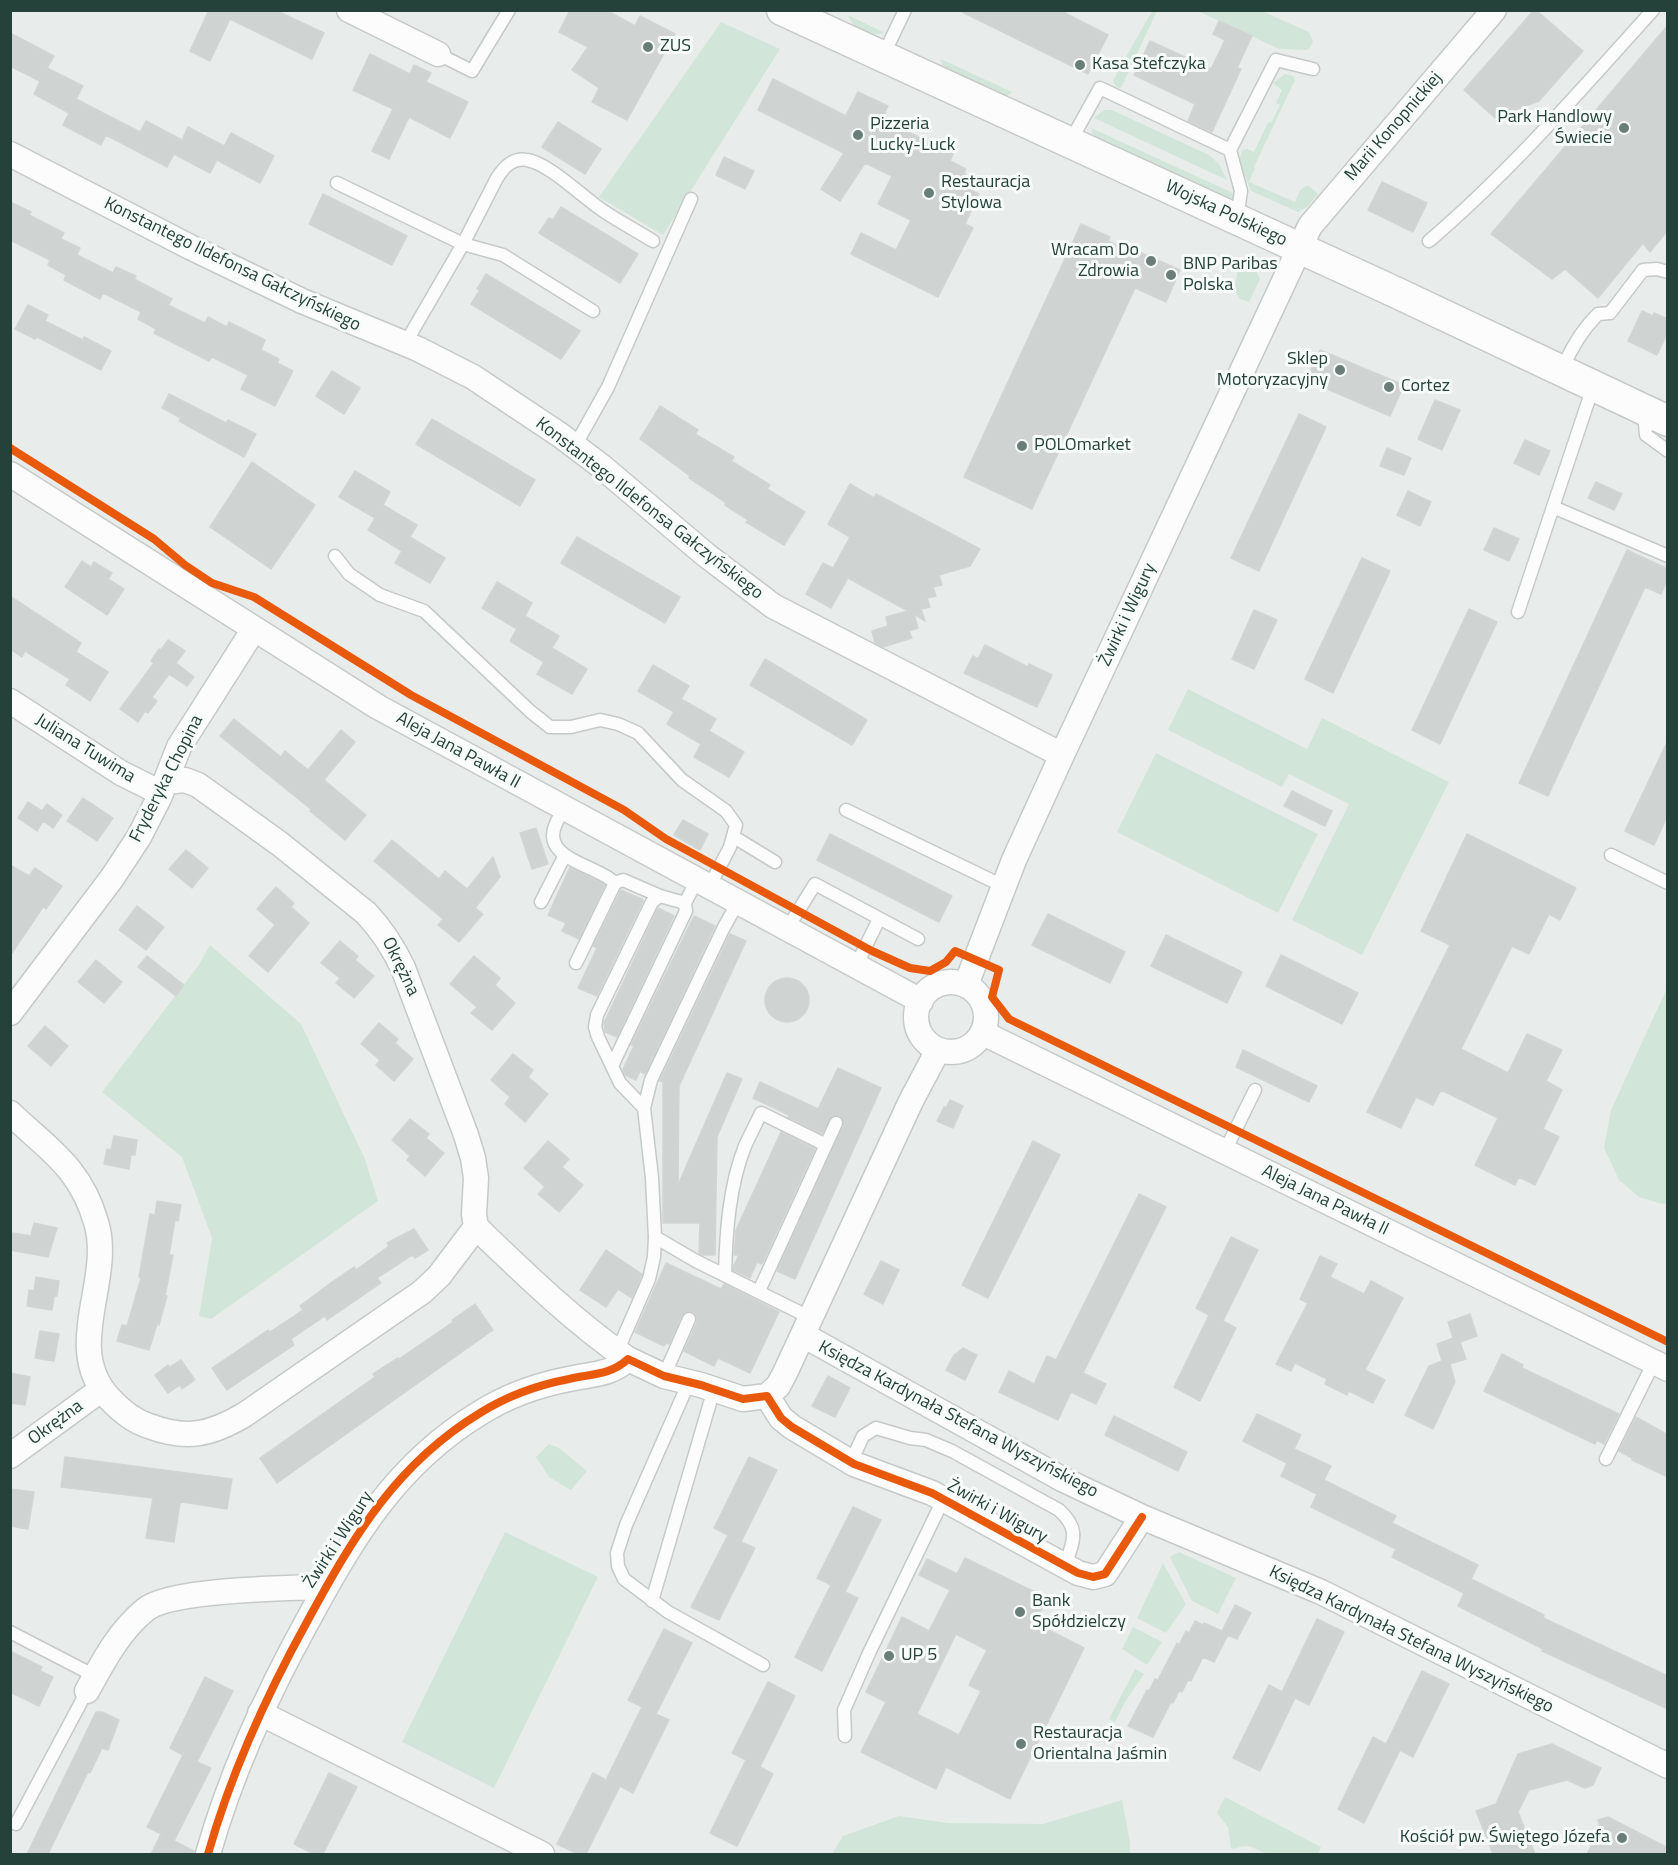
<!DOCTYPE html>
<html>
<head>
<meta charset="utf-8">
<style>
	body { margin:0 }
	#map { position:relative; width:1678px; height:1865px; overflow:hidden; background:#e8edeb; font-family:"Titillium Web",sans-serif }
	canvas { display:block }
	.frame { position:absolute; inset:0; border:12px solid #24423a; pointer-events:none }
</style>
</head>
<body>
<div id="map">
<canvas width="1678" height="1865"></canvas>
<div class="frame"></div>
</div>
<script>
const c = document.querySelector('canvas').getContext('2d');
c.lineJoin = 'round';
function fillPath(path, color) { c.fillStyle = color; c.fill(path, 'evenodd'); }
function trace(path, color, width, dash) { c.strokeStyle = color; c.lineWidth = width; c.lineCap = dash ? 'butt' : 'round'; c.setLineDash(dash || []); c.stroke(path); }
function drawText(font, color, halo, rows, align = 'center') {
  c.font = font + ' "Titillium Web",sans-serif'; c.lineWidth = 6; c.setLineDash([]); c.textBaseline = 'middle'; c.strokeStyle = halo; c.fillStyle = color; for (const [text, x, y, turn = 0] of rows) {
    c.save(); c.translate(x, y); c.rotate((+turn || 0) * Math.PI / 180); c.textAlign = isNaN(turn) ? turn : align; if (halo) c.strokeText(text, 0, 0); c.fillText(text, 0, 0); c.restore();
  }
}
const green = new Path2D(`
	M1152,11H1157L1122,86L1120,88L1116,87L1113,81L1117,73Z
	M1198,11H1262L1309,32L1313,42L1309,49L1306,50L1279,49Z
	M848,15L885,33C870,37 853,30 848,15Z
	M721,22L780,49L663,235L599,197Z
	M941,59L1012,92L1006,97L943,69Z
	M1285,74L1293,76L1295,80L1254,167L1255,168L1249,182L1295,202L1300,190L1306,186H1309L1318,194L1307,207L1298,212L1251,191L1239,161L1242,150L1247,149L1254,152L1268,122L1271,123L1280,105L1276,103L1282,90L1274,84V82Z
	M1104,110H1112L1209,155L1219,164L1227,180L1094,118Z
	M1091,128L1233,193L1234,199L1229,200L1098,139L1093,134Z
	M1239,263L1256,271L1260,279L1249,302L1240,299L1234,290Z
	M1188,689L1307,749L1322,718L1449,782L1362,955L1292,920L1349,804L1289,774L1282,787L1168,730Z
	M1156,753L1318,834L1278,913L1117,832Z
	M210,945L301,1024L365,1159L378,1201L211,1319L199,1316L212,1238L182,1157L102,1092L198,966Z
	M1667,988L1668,1203L1662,1204L1639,1197L1619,1180L1604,1148L1611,1110Z
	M549,1444L559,1448L587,1471L571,1490L549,1477L536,1457Z
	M505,1532L598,1577L494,1788L402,1742Z
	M1179,1552L1236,1578L1218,1614L1192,1601L1170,1557Z
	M1163,1563L1186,1604L1166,1633L1137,1618Z
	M1133,1627L1162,1642L1147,1665L1122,1649Z
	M1135,1669L1144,1674L1125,1702L1115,1722L1109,1719Z
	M1225,1797L1321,1847L1318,1854C1303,1855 1284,1857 1270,1854C1253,1851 1253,1841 1234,1849L1231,1848L1228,1827L1217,1813Z
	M1122,1800L1130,1843V1854H832L843,1836L899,1816L948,1823L1043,1824Z`);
const building = new Path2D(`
	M209,10H275L324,33L312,59L230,19L210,61L190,51Z
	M570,10H606L635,26L640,16L675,34L627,120L592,102L599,88L572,70L588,47L559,32Z
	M958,10H1059L1108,35L1088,74Z
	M1534,10H1536L1583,51L1539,101L1495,118L1464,90Z
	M1219,21L1252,36L1237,68L1241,69L1212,132L1188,121L1195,104L1134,75L1150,41L1211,69L1225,40L1213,34Z
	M1668,25V230L1650,252L1643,243L1598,298L1565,269L1552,279L1491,234Z
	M10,33L54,56L47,68L83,86L76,99L140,132L146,121L182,140L188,127L224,146L231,133L274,156L260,183L217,160L210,173L174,154L167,167L106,135L101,145L63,125L69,113L34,94L40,81L10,66Z
	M370,54L410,74L414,65L431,73L426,82L468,102L450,138L409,117L389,159L372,151L393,109L353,90Z
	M773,79L844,115H846L858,92L888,106L882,119L953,154L950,161L966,169L964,173L966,174L960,185L979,194L965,224L973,228L938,297L851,254L861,233L896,250L911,220L878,204L892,176L865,163L840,201L821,189L844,153L758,110Z
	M558,122L601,149L585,174L542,147Z
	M724,157L754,171L745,189L716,175Z
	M1382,182L1427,203L1413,232L1368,210Z
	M323,194L407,236L392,265L309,224Z
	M10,202L31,212L29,215L64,233L61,239L80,248L77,255L113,273L116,267L136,276L134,279L172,299L168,305L205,323L208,317L227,327L229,322L265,340L261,350L279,359L277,363L293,371L275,406L241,389L248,375L212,357L209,361L154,333L156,329L138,319L141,312L103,293L100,299L64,280L66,275L48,265L50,260L10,240Z
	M561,207L638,254L620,283L539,233L549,218L553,220Z
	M1081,224L1110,237L1108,241L1136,254L1137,251L1180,270L1166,302L1135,288L1032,509L964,477Z
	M486,274L580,331L561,359L471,304L480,290L477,289Z
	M28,305L48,315L45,321L83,340L84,337L111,351L101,370L37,337L35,339L15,329Z
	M1642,311L1653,316L1654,313L1668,319V332L1657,355L1628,341Z
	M1320,350L1404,385L1390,416L1306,380Z
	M332,371L360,388L344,414L316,396Z
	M169,394L226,423L228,420L256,434L244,457L179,421L181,418L162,408Z
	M1435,400L1460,410L1442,450L1418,439Z
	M660,406L698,430L695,434L734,457L731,461L770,485L767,489L805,512L784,545L746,522L748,520L725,505L726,503L689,478L690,476L640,439Z
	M1299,414L1326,427L1259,571L1231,558Z
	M432,419L535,480L520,506L416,444Z
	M1525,440L1550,451L1539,475L1514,463Z
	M1387,448L1411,458L1404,475L1380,466Z
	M252,462L315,505L271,569L210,527Z
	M355,471L390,492L383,505L417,525L410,537L445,558L430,583L395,563L402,551L368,530L375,518L339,497Z
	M1596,482L1622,494L1614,510L1588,498Z
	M850,484L874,498L876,494L980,549L970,566L939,575L942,585L933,587L936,596L927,598L930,607L921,609L925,621L914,614L918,628L909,631L912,638L883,647L875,643L872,631L888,626L886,617L908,611L848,578L831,608L806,594L823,563L833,568L850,537L828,524Z
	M1408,491L1431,502L1420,526L1397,515Z
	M1494,528L1519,539L1509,561L1484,550Z
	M577,537L680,597L665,623L561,563Z
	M1627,550L1668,569V579L1661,594L1645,587L1548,796L1519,783Z
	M1362,558L1390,571L1333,693L1305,679Z
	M82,561L91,567L94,562L112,573L108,579L124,589L107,615L65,587Z
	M497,582L532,603L525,616L559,636L552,648L587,669L572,694L537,674L544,662L510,641L517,629L482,608Z
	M10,596L81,643L76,652L108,672L90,701L66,685L70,679L25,651L22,657L10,649Z
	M1469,609L1497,622L1440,744L1412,730Z
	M1254,610L1277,620L1254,669L1232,659Z
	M168,640L185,651L176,663L194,677L187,686L169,674L152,697L157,701L148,713L145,711L138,722L120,709L154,663L151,661L159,649L161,650Z
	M985,645L1028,667L1029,664L1052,675L1037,707L964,673L973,656L978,659Z
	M765,659L867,720L852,745L750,685Z
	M653,665L689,686L681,699L716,719L709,731L744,752L729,777L694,757L701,744L667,724L674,712L638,691Z
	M234,719L281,757L285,751L308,770L341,730L355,742L324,780L366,815L345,840L310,811L312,810L220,736Z
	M1668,740V815L1654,845L1625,831Z
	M1292,791L1332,811L1325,826L1284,806Z
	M83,798L113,818L97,841L67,821Z
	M28,802L42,811L47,804L62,815L53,828L43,821L37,831L18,818Z
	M683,820L708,834L700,850L674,835Z
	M536,828L548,864L532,869L520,833Z
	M830,834L952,896L939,922L817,860Z
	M1467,834L1576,888L1560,920L1549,914L1529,954L1512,946L1461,1049L1508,1073L1527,1034L1562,1050L1546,1081L1562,1090L1543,1129L1559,1137L1535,1185L1519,1177L1515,1185L1475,1165L1498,1118L1441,1090L1433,1105L1416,1097L1401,1128L1367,1112L1450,945L1421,931Z
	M392,840L439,879L445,871L467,889L493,857L500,877L475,908L483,914L459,942L438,925L443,919L374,861Z
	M186,850L208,868L192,888L169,869Z
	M10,865L29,876L35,868L62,886L46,909L43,907L10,956Z
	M570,867L605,885L579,939L562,931L566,923L548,915Z
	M276,887L294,903L291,907L309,923L268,972L249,956L275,925L257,909Z
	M621,890L642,899L643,901L597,996L578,988L597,948L593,946Z
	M137,906L164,927L146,950L119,930Z
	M658,908L674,916L617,1037L605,1032L604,1023Z
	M1048,914L1125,952L1110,983L1032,945Z
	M694,916L715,926L645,1074L640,1071L636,1080L625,1075L623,1069L634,1046L631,1045Z
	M730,934L746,941L679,1086L678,1185L727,1073L742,1079L717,1137L715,1255H702L699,1253L700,1223H663V1082L660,1081Z
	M1166,935L1242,972L1227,1003L1151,966Z
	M340,941L358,956L355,960L374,976L354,998L336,983L340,978L321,963Z
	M1281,955L1358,993L1342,1024L1266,986Z
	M147,956L184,985L176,996L138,967Z
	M474,956L500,978L495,985L515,1003L492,1030L471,1013L477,1007L450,984Z
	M96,960L122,982L104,1003L78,982Z
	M765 1000a22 22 0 1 1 44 0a22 22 0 1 1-44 0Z
	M379,1023L398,1039L395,1043L413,1059L394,1081L376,1065L380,1060L361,1044Z
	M45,1026L68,1046L51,1066L28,1046Z
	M1243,1050L1317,1086L1309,1102L1236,1067Z
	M513,1054L533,1070L528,1077L548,1094L525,1122L505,1104L510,1097L491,1080Z
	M838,1068L881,1088L795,1279L777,1271L844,1122L839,1115L832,1116L822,1134L788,1117L789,1115L753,1098L760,1082L818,1109Z
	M950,1100L963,1106L953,1128L937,1121L944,1107L946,1108Z
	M410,1119L429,1134L426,1138L444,1153L425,1176L407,1160L410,1156L392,1140Z
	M781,1132L815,1149L762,1264L757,1262L750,1278L733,1270L734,1265L739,1255H734L736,1230Z
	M114,1136L137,1140L135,1155H131L129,1169L104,1164L107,1149L111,1150Z
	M548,1141L569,1159L562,1167L583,1185L559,1212L538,1194L545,1187L524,1168Z
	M1033,1141L1060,1155L988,1298L962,1285Z
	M1139,1194L1166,1207L1083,1373L1106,1384L1096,1404L1071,1392L1058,1420L999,1392L1009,1371L1034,1384L1047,1356L1056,1360Z
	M157,1201L181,1205L178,1221L175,1220L169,1255H173L165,1296H167L159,1325L157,1324L149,1350L117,1341L122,1325L127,1326L141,1278L139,1277L150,1214L155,1215Z
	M34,1223L57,1228L48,1257L10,1250L13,1233L31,1236Z
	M414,1229L428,1250L415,1258L412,1255L377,1278L381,1283L327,1320L325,1316L291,1339L294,1345L227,1390L212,1368L268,1330L270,1332L303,1310L300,1306L332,1282L354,1267L356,1270L389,1246L387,1243Z
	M1231,1237L1258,1250L1223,1321L1236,1328L1200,1401L1174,1387L1209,1315L1196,1308Z
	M606,1250L642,1274L632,1298L618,1289L606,1307L580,1290Z
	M1320,1256L1337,1264L1330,1277L1364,1294L1371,1281L1403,1298L1365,1370L1385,1380L1373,1403L1349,1391L1347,1395L1325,1384L1327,1379L1295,1363L1291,1371L1276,1364L1308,1303L1300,1299Z
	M881,1261L899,1270L883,1304L864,1294Z
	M666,1263L721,1289L724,1284L779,1312L750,1373L718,1358L714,1366L684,1351L697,1322L696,1315L692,1311L685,1312L682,1315L669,1344L666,1343L664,1346L635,1332Z
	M36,1277L59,1281L57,1296H54L52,1310L27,1306L29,1290L34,1291Z
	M475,1304L493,1330L277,1483L260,1458L375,1377L373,1374L398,1358L399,1359L453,1322L452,1320Z
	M1470,1314L1477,1336L1460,1342L1466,1359L1450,1364L1455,1382L1433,1429L1405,1415L1429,1366L1442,1361L1437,1344L1453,1338L1448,1322Z
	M40,1331L59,1334L54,1361L35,1358Z
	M963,1348L977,1355L965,1380L946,1370L954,1355Z
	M1502,1354L1523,1365L1522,1368L1619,1414L1604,1444L1597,1440L1595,1444L1484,1391Z
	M181,1360L195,1380L182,1389L180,1385L168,1393L155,1375L168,1365L170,1367Z
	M10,1373L30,1377L25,1405L10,1403Z
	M828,1376L850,1388L835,1417L812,1406Z
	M1257,1414L1301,1435L1294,1449L1331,1466L1324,1480L1396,1516L1392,1523L1478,1565L1471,1579L1544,1615L1543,1618L1668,1676V1709L1542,1651L1543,1649L1458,1606L1464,1593L1392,1557L1396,1549L1311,1507L1317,1494L1281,1476L1287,1463L1243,1441Z
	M1114,1416L1187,1452L1178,1471L1105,1435Z
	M1636,1417L1668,1435V1477L1632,1460V1458L1619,1451Z
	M65,1457L232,1479L227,1509L182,1502L180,1503L174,1542L146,1538L153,1498L61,1487Z
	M749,1457L777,1470L741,1542L755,1548L719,1620L691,1607L728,1535L714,1528Z
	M10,1489L34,1492L28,1529L10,1526Z
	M853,1507L881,1520L845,1592L858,1598L822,1671L795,1657L831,1585L817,1578Z
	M965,1558L1047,1598L1035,1623L1084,1648L1010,1799L946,1767L936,1789L861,1752L886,1702L866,1692L902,1617L929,1631L950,1590L919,1575L927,1559L957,1574ZM956,1634L987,1650L969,1685L981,1691L959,1735L917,1714Z
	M1235,1605L1251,1613L1237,1639L1228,1635L1214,1662L1203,1657L1191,1681L1188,1680L1182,1692L1179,1691L1173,1703L1171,1702L1153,1737L1128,1726L1147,1690L1149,1691L1155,1679L1158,1680L1177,1643L1179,1645L1186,1631L1189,1633L1195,1621L1203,1625L1204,1623L1222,1631Z
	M1317,1619L1344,1632L1309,1705L1295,1698L1260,1771L1233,1758L1269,1685L1282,1692Z
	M664,1629L692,1643L656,1714L669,1720L633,1793L620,1786L586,1854H578L557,1844L593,1773L606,1780L633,1725L642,1707L628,1700Z
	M10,1651L42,1667L40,1671L53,1677L39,1706L10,1692Z
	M1422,1671L1449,1684L1413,1757L1400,1750L1364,1823L1338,1809L1373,1737L1386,1744Z
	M205,1677L233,1691L197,1762L211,1768L174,1841L194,1851V1854H151L161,1834L147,1827L183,1755L170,1748Z
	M768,1682L795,1696L760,1767L773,1774L737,1846L710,1833L746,1760L732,1753Z
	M96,1712H102L119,1720L108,1750L102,1748L90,1773L88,1772L48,1854H27Z
	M1552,1744L1601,1768L1593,1785L1585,1788L1567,1780L1529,1790L1518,1812L1535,1854H1493L1476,1811L1496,1804L1518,1754Z
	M329,1773L357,1787L323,1854H314L294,1844Z
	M1608,1817L1668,1848V1854H1587L1600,1829L1598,1820Z`);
const service = new Path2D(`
	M438,54L472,71L509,10
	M883,56L905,10
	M1070,142L1100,88L1230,150L1241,191L1237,218
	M1230,150L1276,60L1313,69
	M337,183L463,244L503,255L593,311
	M1429,241C1511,171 1581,90 1653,10
	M405,344L463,244L497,178C504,167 513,157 527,160C551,164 584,199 605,212C620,222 637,231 653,241
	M1562,370C1571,348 1581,331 1598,314L1610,313L1643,270L1657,269L1668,272
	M1644,412L1646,435L1668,451
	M575,446L608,387L691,199
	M1553,507L1668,556
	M335,556L349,574L380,595L424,611L531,712L550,727H571L600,720L618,724L638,733L682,780L726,811L736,825L730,847L709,887
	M1518,612L1593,387
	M564,808C560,815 556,822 554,829C545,860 599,866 615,883
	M846,810L1003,886
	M734,837L775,862
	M1611,855L1668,883
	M541,902L565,855
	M787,929L815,884L918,939
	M576,963L615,883L623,880L660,896
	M856,966L879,919
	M612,1066L686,911L685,903L697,880
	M644,1108L620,1083L598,1037L595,1027L597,1015L652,902L660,896L685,903
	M1225,1151L1255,1090
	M655,1237L696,1261L811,1318
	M725,1275C726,1233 729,1186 745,1146C750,1135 756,1124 761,1113L826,1145
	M759,1291L836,1123
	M617,1352L649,1279L654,1257L655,1237L652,1178L644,1108L651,1080L723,929L738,902
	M664,1376L689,1319
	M689,1382L626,1525L617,1553L618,1566L624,1579L668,1612L763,1665
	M1606,1459L1654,1362
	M851,1462L863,1436L876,1428L910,1438L926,1440L952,1451L1059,1510C1081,1530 1073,1541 1065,1566
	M652,1601L714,1389
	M10,1632L95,1676
	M845,1736L844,1710L870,1651L943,1500
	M16,1824L87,1691`);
const minor = new Path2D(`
	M349,10L438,54
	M10,154L190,247L302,301L418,349L473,377L560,435L601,466L706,555L773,606L1062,755
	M10,474L378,707L921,1001
	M10,701L121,773L161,793
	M165,782L185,780L198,785L280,844L366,913C382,930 393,947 403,968L466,1135L473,1158L476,1178L474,1214L476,1227C525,1274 573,1321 628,1359
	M916 1017a35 35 0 1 1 70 0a35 35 0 1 1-70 0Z
	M966,985L1014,860L1062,755L1310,226L1494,10
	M10,1013L112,878L139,837L159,798L179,747L254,629
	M983,1033L1668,1369
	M10,1113C49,1150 80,1167 96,1222C114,1280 62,1347 109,1398C120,1410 133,1421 149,1426C186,1440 210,1435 244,1415L422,1292L439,1276L476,1227
	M803,1335L1062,1479L1142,1517L1321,1592L1668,1766
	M767,1396L778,1386L785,1373L911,1101L938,1050
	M10,1456L102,1389
	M87,1691C103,1662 119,1631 145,1610C170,1589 289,1588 325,1587
	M260,1713L542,1854
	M208,1854C231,1773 267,1694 308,1620C353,1537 396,1464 480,1413C507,1396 538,1385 569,1379C591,1374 611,1375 628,1359L664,1376L701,1385L743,1399L767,1396L781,1418L792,1427L854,1464L932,1493L1078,1573L1093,1577L1105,1574L1142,1517`);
const tertiary = new Path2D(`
	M782,10L1395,292L1668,421`);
const cycleway = new Path2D(`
	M10,448L154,539L185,565L212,583L254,597L411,695L624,810L666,839L690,852L872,951L910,968L930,971L946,962L955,951L999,970L992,997L1009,1019L1668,1342
	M208,1854C231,1773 267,1694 308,1620C353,1537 396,1464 480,1413C507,1396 538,1385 569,1379C591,1374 611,1375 628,1359L664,1376L701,1385L743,1399L767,1396L781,1418L792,1427L854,1464L932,1493L1078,1573L1093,1577L1105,1574L1142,1517`);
const markers = [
	[648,47,6,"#697e78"],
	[1080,65,6,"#697e78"],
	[1624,128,6,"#697e78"],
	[858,135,6,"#697e78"],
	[929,193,6,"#697e78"],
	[1151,261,6,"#697e78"],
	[1171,275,6,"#697e78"],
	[1340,370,6,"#697e78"],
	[1389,387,6,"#697e78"],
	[1022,446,6,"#697e78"],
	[1020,1612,6,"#697e78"],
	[889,1656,6,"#697e78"],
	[1021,1744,6,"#697e78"],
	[1622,1838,6,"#697e78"]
];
const poiNames = [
	["ZUS",660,47],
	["Kasa Stefczyka",1092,65],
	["Park Handlowy",1612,118,"right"],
	["Świecie",1612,139,"right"],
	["Pizzeria",870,125],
	["Lucky-Luck",870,146],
	["Restauracja",941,183],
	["Stylowa",941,204],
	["Wracam Do",1139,251,"right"],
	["Zdrowia",1139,272,"right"],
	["BNP Paribas",1183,265],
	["Polska",1183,286],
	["Sklep",1328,360,"right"],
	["Motoryzacyjny",1328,381,"right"],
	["Cortez",1401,387],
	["POLOmarket",1034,446],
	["Bank",1032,1602],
	["Spółdzielczy",1032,1623],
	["UP 5",901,1656],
	["Restauracja",1033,1734],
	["Orientalna Jaśmin",1033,1755],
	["Kościół pw. Świętego Józefa",1610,1838,"right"]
];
const streetNames = [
	["Marii Konopnickiej",1394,127,-49],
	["Wojska Polskiego",1226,214,25],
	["Konstantego Ildefonsa Gałczyńskiego",232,265,26],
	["Konstantego Ildefonsa Gałczyńskiego",649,509,38],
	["Żwirki i Wigury",1128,615,-65],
	["Juliana Tuwima",85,749,32],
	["Aleja Jana Pawła II",458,751,29],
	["Fryderyka Chopina",167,779,-63],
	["Okrężna",400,967,64],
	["Aleja Jana Pawła II",1325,1201,26],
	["Księdza Kardynała Stefana Wyszyńskiego",958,1420,28],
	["Okrężna",56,1423,-36],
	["Żwirki i Wigury",997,1512,29],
	["Żwirki i Wigury",339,1540,-57],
	["Księdza Kardynała Stefana Wyszyńskiego",1411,1640,26]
];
fillPath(green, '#d1e6d8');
fillPath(building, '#cfd4d2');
trace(building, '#d1d6d4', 1.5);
trace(service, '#c5cac8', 15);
trace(minor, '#c5cac8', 27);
trace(tertiary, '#c5cac8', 33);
trace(service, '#fcfcfc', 12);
trace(minor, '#fcfcfc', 24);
trace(tertiary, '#fcfcfc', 30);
trace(cycleway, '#e8590c', 8);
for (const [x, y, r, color] of markers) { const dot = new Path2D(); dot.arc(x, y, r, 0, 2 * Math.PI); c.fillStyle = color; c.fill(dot); trace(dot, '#f7fbf9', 2); }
drawText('18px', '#24423a', '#f7fbf9', poiNames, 'left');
drawText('18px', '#24423a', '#f7fbf9', streetNames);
</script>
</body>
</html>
